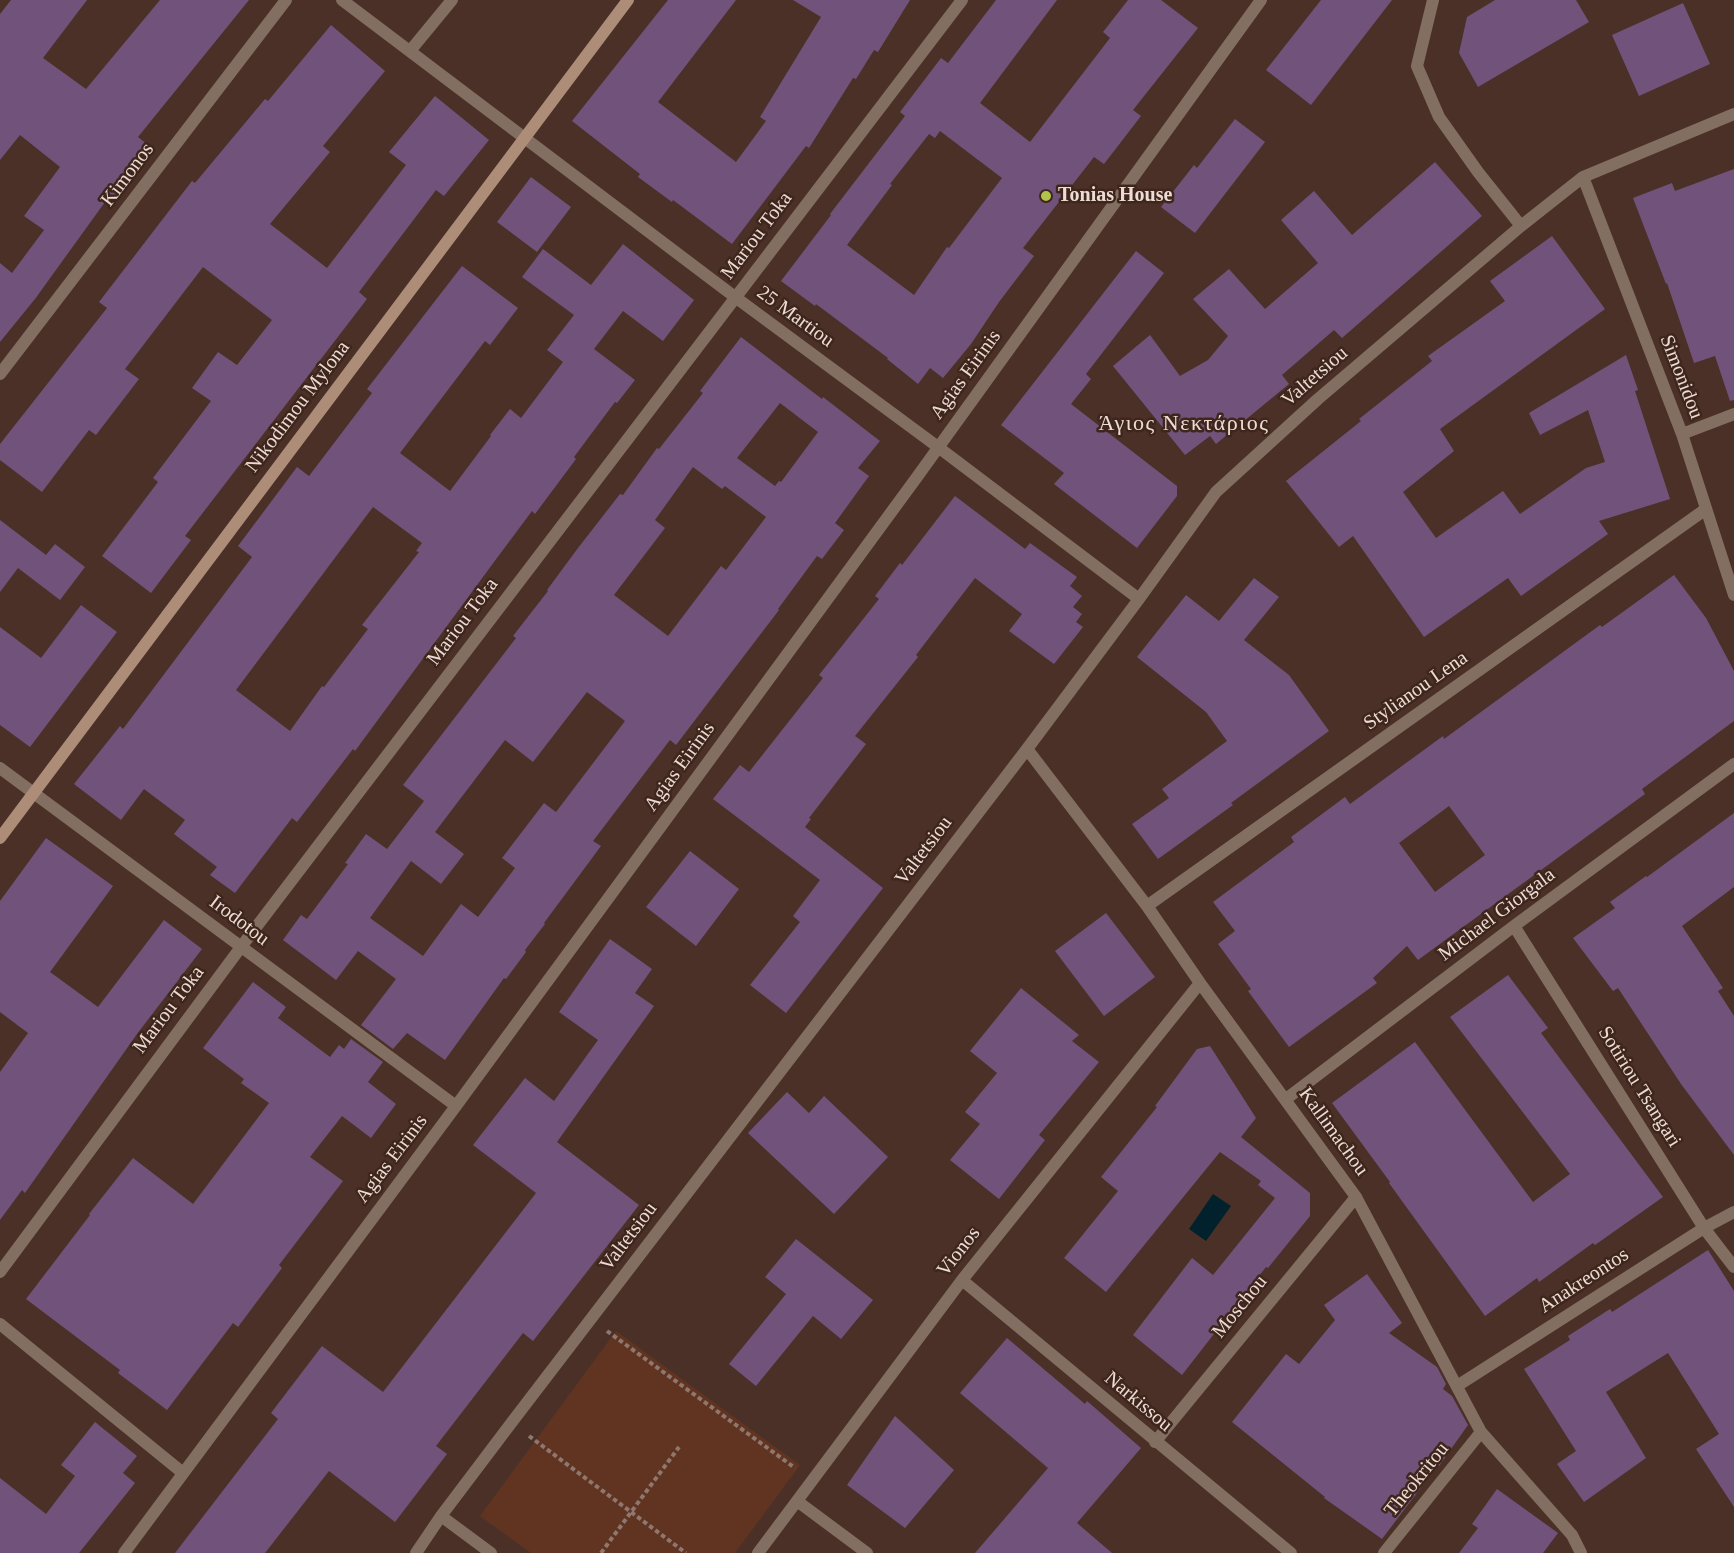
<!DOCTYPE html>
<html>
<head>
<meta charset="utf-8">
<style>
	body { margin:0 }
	canvas { display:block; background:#4a3026 }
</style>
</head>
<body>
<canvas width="1734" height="1553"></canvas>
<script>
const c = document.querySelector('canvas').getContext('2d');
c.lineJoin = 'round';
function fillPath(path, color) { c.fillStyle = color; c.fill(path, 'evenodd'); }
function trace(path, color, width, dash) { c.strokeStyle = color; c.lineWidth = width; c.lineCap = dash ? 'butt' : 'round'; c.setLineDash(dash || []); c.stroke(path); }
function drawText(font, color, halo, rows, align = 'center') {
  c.font = font + ' "Times New Roman",serif'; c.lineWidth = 5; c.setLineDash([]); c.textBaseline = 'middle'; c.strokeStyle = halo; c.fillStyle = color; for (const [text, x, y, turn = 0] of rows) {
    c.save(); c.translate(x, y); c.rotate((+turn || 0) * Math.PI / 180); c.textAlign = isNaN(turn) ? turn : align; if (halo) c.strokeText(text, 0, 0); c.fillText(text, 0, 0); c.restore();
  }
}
const green = new Path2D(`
	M616,1331L800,1465L735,1553H531L480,1516Z`);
const water = new Path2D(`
	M1213,1194L1231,1206L1206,1241L1189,1229Z`);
const building = new Path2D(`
	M11,0H87L43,58L86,89L160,0H249L138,137L153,149L108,205L105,202L35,299L0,342V263L12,273L44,230L24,216L60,167L20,135L0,160V14Z
	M668,0H736L658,102L736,162L766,121L760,117L821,17L793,0H910L878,52L874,50L856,79L853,78L809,148L806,146L732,244L673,200L672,202L638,177L640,174L572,121Z
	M996,0H1057L980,103L1030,142L1110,38L1103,32L1128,0H1161L1198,28L1133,110L1141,116L1104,164L1094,157L1023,248L1034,256L999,302L971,344L943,378L930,368L918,384L887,359L888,358L816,304L815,306L781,281L831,215L830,214L905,116L900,112L941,58L948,63ZM940,131L1002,178L949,248L947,247L914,295L847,245L892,185L890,184L929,134L935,138Z
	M1321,0H1392L1311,105L1266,70Z
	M1495,0H1576L1589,22L1478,87L1459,53L1467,17Z
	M1683,3L1710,64L1639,96L1612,35Z
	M331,25L385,71L323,146L330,152L270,224L327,268L406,165L389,152L435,96L489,140L444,196L436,190L359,292L367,299L185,536L191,540L151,593L102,556L158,482L153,478L211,401L192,388L218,352L237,365L272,320L203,267L125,369L139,379L96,435L89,430L42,492L0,460V444L107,308L99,302L192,181L195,183L265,99L268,101Z
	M1235,119L1265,142L1195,233L1161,207L1194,165L1197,168Z
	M1435,162L1482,216L1342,338L1334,330L1282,375L1289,384L1216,444L1210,436L1185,455L1113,366L1150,335L1180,376L1208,360L1228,336L1193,299L1229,269L1265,309L1318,263L1281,220L1314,191L1352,235Z
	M1734,169V400L1730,401L1715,356L1694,363L1667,283L1666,284L1633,198L1672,183L1675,191Z
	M531,177L571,207L537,252L497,222Z
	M1552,236L1605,309L1440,429L1454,451L1403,492L1436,538L1503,491L1520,514L1586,468L1605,462L1588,410L1540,435L1529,413L1626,355L1638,390L1635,391L1670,499L1599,521L1608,534L1521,596L1508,578L1424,637L1353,536L1339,547L1286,481L1361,421L1359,419L1432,361L1428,356L1505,301L1490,281Z
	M623,244L694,300L663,341L623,311L594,349L635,380L617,403L615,402L574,457L576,459L535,514L532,511L494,562L355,751L353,749L297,822L292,818L235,893L210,875L217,867L174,834L185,820L144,789L121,820L74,784L120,726L123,729L252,557L238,546L297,467L309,476L372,393L367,389L462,266L518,308L490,345L485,341L400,453L450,491L491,436L490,435L510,409L521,418L563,362L547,350L574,315L522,277L543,249L591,285ZM373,507L422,543L416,551L419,552L362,625L368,629L324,687L322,686L290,731L236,690Z
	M1136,251L1164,273L1086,374L1091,379L1071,404L1177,486V496L1137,548L1054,484L1064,473L1001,425Z
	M741,337L822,399L823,397L880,441L858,468L869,476L835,523L844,530L822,559L817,556L778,609L779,610L676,745L670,740L593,841L601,846L544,923L545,924L525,950L526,952L506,979L504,978L445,1060L407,1033L393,1049L361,1025L396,979L358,951L336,980L283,940L301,915L307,919L348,864L345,863L366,834L387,849L424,801L403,785L516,638L513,636L548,591L547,590L578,548L620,494L623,495L657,448L659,449L703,393L700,391ZM780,403L818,432L781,482L779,481L775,486L737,458ZM693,467L722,489L725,486L766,517L726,570L721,566L668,636L614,595L665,528L655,520ZM587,692L625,721L556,812L544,803L502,858L515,868L478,917L461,904L423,956L370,918L411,861L441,884L464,854L435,832L505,740L533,762Z
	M955,496L1025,549L1030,543L1077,577L1070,586L1082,596L1073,607L1082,614L1076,622L1083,627L1054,664L1009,631L1022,614L975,578L916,655L918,657L855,736L866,744L809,818L811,819L805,827L883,888L786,1013L750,985L800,922L793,916L820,880L713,799L740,765L749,772L823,678L819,675L879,599L875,596L900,563L902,565Z
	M0,520L46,555L55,544L85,567L60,600L18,568L0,592Z
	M1674,575L1706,618L1734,671V721L1642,789L1645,794L1418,960L1407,946L1373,978L1377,983L1289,1047L1248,991L1251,989L1218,944L1235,931L1213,902L1294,842L1291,837L1345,797L1350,804L1443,736L1444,739L1600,625L1602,627ZM1449,806L1485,855L1435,892L1399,843Z
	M1254,578L1279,597L1244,640L1289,675L1329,731L1231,803L1233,805L1158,859L1132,824L1169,798L1162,789L1227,741L1206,712L1137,657L1186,595L1219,621Z
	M81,605L117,632L30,747L0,725V627L41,658Z
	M1734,813V887L1682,926L1723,988L1718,991L1734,1016V1155L1681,1084L1618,988L1613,991L1573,938L1615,908L1610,902L1646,876L1647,877Z
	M46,838L113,886L50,972L98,1007L164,920L202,949L137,1034L25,1193L22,1190L0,1220V1072L28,1033L0,1012V901Z
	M690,851L739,889L696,946L646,907Z
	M1106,913L1155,977L1104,1016L1055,951Z
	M610,939L652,969L635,993L654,1006L557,1142L639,1205L533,1341L523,1333L436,1446L447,1454L395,1522L329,1471L265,1553H175L278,1419L271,1413L322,1346L383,1392L536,1193L473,1145L525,1078L554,1101L598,1040L559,1012Z
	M1508,975L1548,1028L1541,1033L1663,1197L1595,1245L1593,1243L1539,1282L1537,1278L1485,1316L1389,1183L1390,1182L1332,1103L1415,1042L1533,1202L1570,1174L1450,1017Z
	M253,982L286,1007L278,1018L330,1057L339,1045L344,1049L351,1039L383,1062L368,1082L396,1104L371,1138L342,1116L310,1157L343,1181L279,1265L282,1268L238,1327L233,1323L167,1410L118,1373L120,1370L26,1299L90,1215L89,1214L133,1158L193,1204L269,1103L241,1083L244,1079L203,1048Z
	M1021,988L1079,1035L1072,1041L1099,1062L1039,1135L1045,1140L999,1199L950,1160L980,1124L965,1112L997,1073L970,1051Z
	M1210,1046L1256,1118L1241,1137L1310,1193V1216L1268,1268L1266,1267L1182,1375L1133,1335L1192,1258L1213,1275L1275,1198L1258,1185L1261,1181L1220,1152L1106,1292L1064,1258L1118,1191L1101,1177L1157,1107L1155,1106L1197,1049Z
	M787,1092L809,1113L824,1096L888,1157L834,1214L748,1133Z
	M796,1239L873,1300L841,1339L813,1316L756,1386L729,1364L786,1294L765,1277Z
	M1708,1250L1734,1291V1507L1696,1449L1719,1434L1668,1353L1606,1392L1646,1458L1584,1502L1557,1464L1576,1451L1524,1369L1570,1340L1568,1336L1610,1309L1612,1312Z
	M1367,1274L1402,1323L1389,1333L1437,1367L1446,1384L1443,1389L1452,1396L1468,1425L1439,1466L1438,1465L1382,1539L1324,1498L1325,1497L1232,1422L1286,1354L1299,1364L1335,1320L1324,1305Z
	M1007,1338L1085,1404L1087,1401L1141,1448L1077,1523L1112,1553H975L1048,1468L960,1393Z
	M895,1416L954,1470L905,1528L847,1485Z
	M95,1422L137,1456L123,1473L135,1483L79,1553H0V1478L46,1514L75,1476L61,1465Z
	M1497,1489L1558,1533L1543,1553H1459L1478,1528L1472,1524Z`);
const path = new Path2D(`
	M607,1331L795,1468
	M529,1436L686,1553
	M601,1553L679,1447`);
const street = new Path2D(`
	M342,0L735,297L938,447L1139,599
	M1433,0L1417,66L1439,117L1478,172L1521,226
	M410,51L452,0
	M1583,177L1682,434L1734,595
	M0,374L286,0
	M1682,434L1734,414
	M1027,749L1147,906L1200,983L1356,1197L1481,1432L1572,1535L1581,1553
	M0,768L456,1106
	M1147,906L1706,509
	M1514,926L1704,1228L1734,1267
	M1286,1099L1514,926L1734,764
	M0,1272L241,947L962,0
	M962,1280L1291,1553
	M0,1324L183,1473
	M1457,1386L1704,1228L1734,1212
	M1155,1442L1356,1197
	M797,1501L867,1553
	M441,1516L491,1553
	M124,1553L456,1106L917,477L1261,0
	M416,1553L441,1516L512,1422L1027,749L1139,599L1216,492L1318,399L1521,226L1583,177L1734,114
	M758,1553L962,1280L1200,983
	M1384,1553L1481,1432`);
const secondary = new Path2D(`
	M0,838L628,0`);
const markers = [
	[1046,196,6,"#b3c24b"]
];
const streetNames = [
	["Kimonos",128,175,-53],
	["Mariou Toka",757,236,-53],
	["25 Martiou",795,317,36],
	["Agias Eirinis",966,375,-54],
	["Valtetsiou",1315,377,-41],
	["Simonidou",1681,377,69],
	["Nikodimou Mylona",298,407,-53],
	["Mariou Toka",463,622,-53],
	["Stylianou Lena",1416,691,-35],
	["Agias Eirinis",680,767,-54],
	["Valtetsiou",924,851,-53],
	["Michael Giorgala",1497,915,-37],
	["Irodotou",239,921,37],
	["Mariou Toka",169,1010,-53],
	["Sotiriou Tsangari",1639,1087,58],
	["Kallimachou",1333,1132,54],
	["Agias Eirinis",392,1159,-53],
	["Valtetsiou",629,1237,-53],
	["Vionos",959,1252,-52],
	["Anakreontos",1584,1281,-33],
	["Moschou",1240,1307,-51],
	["Narkissou",1138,1402,40],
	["Theokritou",1417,1480,-51]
];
const poiNames = [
	["Tonias House",1058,196]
];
const quarterNames = [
	["Άγιος Νεκτάριος",1184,424]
];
fillPath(green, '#613421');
fillPath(water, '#01212d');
fillPath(building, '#71527b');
trace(path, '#8d776f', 4, [4.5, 3]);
trace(street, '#836f61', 12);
trace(secondary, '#ad8d77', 12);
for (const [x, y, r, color] of markers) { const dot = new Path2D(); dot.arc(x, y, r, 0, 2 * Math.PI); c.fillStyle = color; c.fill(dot); trace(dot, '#3f261c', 2); }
drawText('20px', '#ecdcd5', '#3f261c', streetNames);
drawText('bold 20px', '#ecdcd5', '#3f261c', poiNames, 'left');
c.letterSpacing = '1.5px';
drawText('22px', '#ecdcd5', '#3f261c', quarterNames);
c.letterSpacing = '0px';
</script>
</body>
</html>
